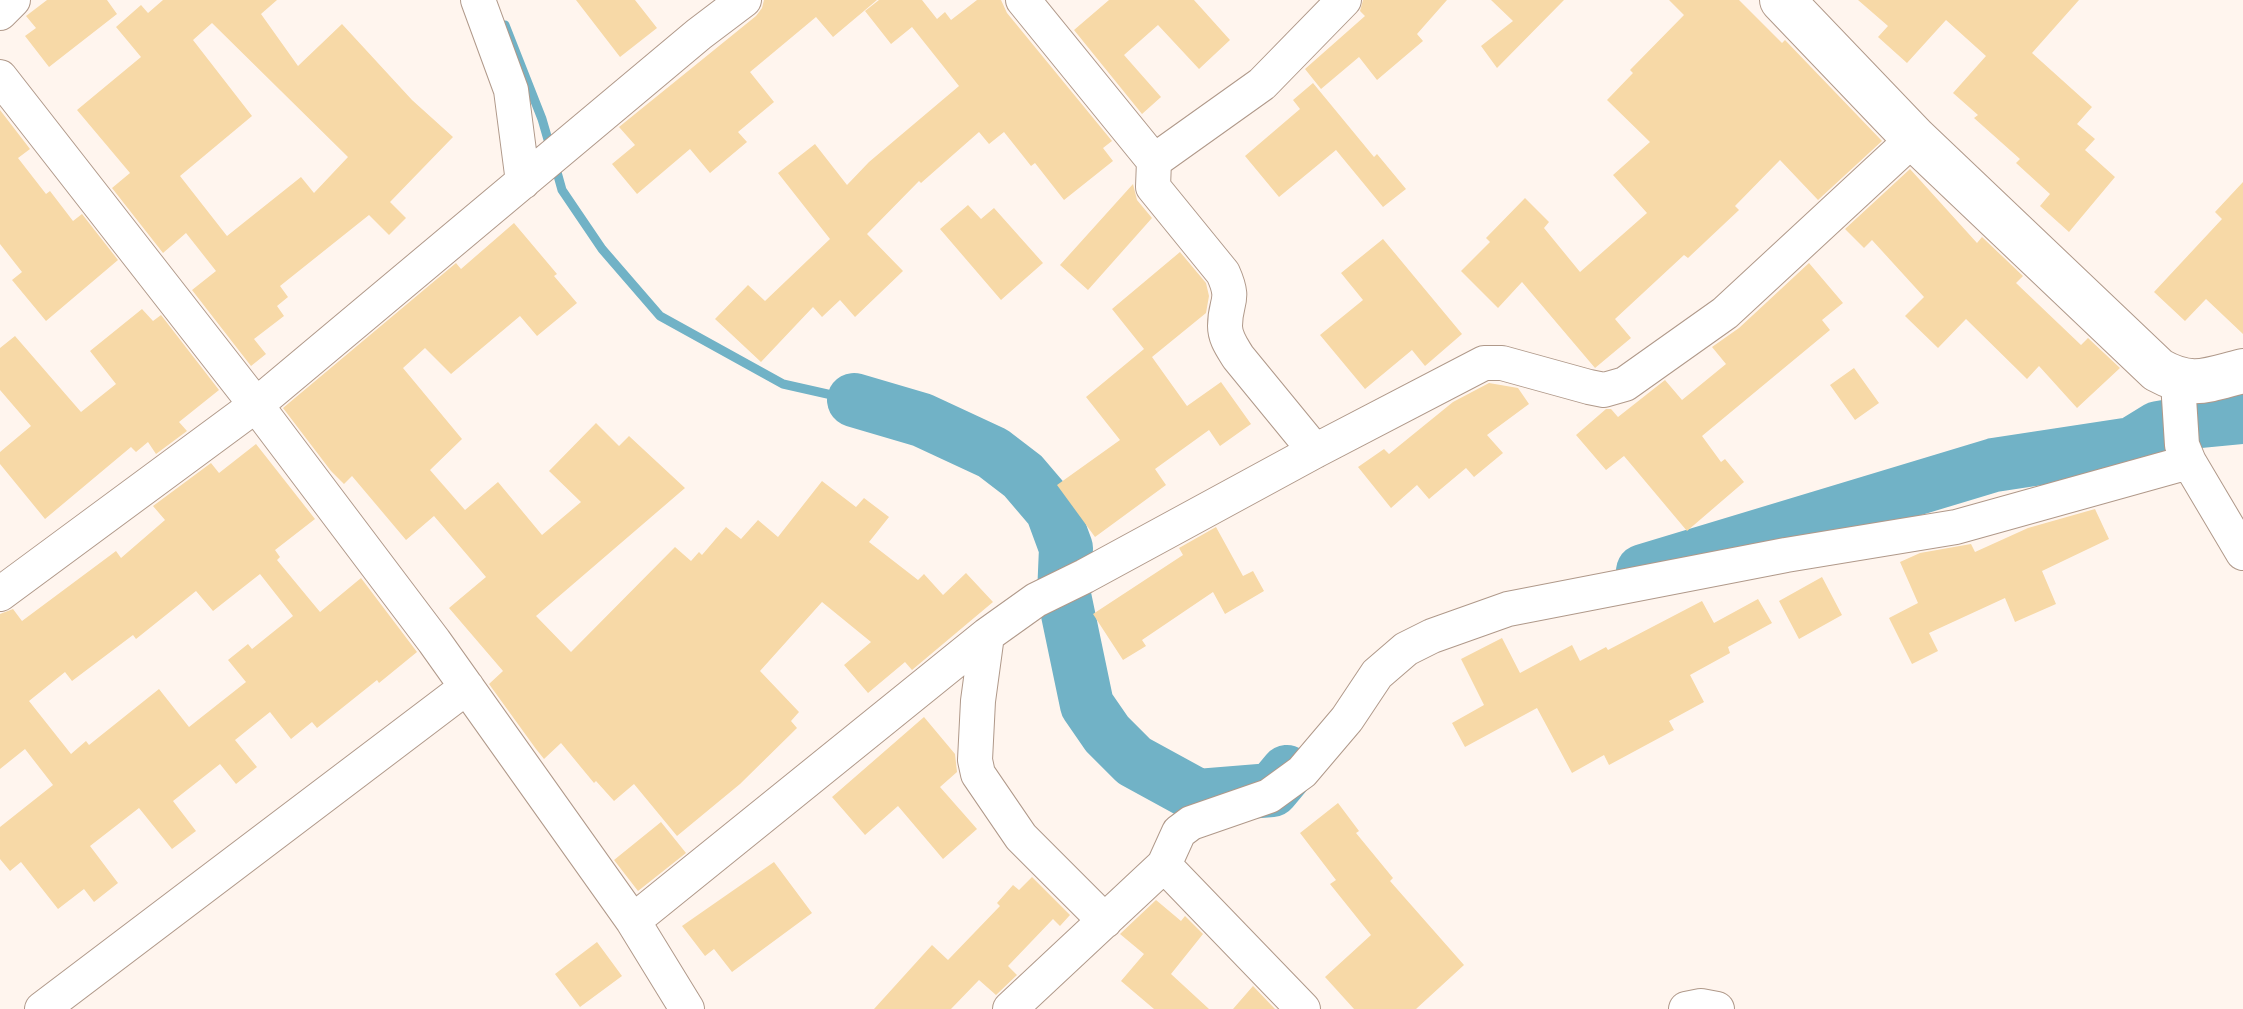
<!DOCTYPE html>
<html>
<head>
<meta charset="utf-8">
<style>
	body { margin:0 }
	canvas { display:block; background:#fff5ee }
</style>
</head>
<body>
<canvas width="2243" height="1009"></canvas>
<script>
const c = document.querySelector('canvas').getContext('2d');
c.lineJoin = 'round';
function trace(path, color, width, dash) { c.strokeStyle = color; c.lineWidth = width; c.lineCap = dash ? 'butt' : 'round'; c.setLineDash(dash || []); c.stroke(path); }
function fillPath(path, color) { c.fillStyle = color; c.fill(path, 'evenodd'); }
const stream = new Path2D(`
	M505,25L542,119L551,150
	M555,165L562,190L602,249L660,316L783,384L854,400`);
const river = new Path2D(`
	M854,400L922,420L993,453L1023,476L1052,510L1066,548L1064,595L1087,705L1107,734L1134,761L1198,796L1272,790L1287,772
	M1643,571L1994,465L2132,444L2158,428L2199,421L2243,417`);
const building = new Path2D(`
	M47,0H107L117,14L49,67L25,36L36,28L26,16Z
	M163,0H277L261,14L298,66L342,24L412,100L453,137L390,202L406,218L389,235L369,215L280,286L288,297L277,306L284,316L254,339L266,354L251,366L192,290L216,271L186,233L163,253L112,188L130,173L77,110L141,57L116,27L141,5L148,13ZM212,23L348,157L314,193L301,177L227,236L180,176L252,116L193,40Z
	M576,0H635L657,28L620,57Z
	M764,0H877L833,37L816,17L750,72L774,102L738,132L747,142L710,173L690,149L637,194L612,164L635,145L619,127L756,16L762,8Z
	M879,0H922L937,19L945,12L951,20L977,0H1001L1007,13L1112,141L1103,148L1113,161L1064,200L1035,163L1031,166L1004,132L989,144L979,132L921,183L919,181L867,234L903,271L855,317L840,300L822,317L813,307L761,362L715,319L748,285L765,301L830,239L778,173L815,144L847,185L869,162L959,86L912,27L891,44L865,11Z
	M1109,0H1194L1230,40L1199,69L1158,25L1124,55L1161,97L1142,114L1074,30Z
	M1363,0H1447L1417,34L1423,41L1377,80L1359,57L1321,89L1305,69L1365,16L1360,11Z
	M1491,0H1564L1497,68L1481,46L1513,21Z
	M1669,0H1739L1782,43L1785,40L1882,141L1818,200L1780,160L1735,206L1739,210L1688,258L1684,255L1615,319L1631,338L1595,368L1522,282L1498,308L1461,271L1490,242L1486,238L1525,198L1549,222L1544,228L1580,272L1647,213L1613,175L1650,142L1607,100L1633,73L1630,70L1684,15Z
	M1858,0H2079L2032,53L2092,107L2077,124L2095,139L2085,150L2115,177L2069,232L2040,206L2050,194L2016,163L2020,159L1974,118L1978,115L1953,93L1986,56L1946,20L1907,63L1878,37L1888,26Z
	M1313,83L1374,157L1377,154L1406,189L1383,207L1336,150L1279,197L1245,156L1300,109L1293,100Z
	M0,110L30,149L18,158L46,194L50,191L73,221L82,214L118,260L46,321L12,280L22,272L0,244Z
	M1910,169L1977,243L1982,237L2023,276L2016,283L2081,345L2088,338L2120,368L2077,408L2039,366L2027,379L1966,319L1938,348L1905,316L1924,297L1872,240L1864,248L1845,229Z
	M2243,182V334L2206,299L2185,321L2154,292L2222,219L2215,212Z
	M1133,184L1137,200L1152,218L1088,290L1060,265Z
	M968,205L981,219L994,208L1043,263L1001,300L940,229Z
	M514,223L557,274L554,276L577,303L537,336L520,316L451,374L425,348L403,368L462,439L430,470L465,510L498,482L542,535L581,502L549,471L596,423L619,446L629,436L685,488L536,616L571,652L675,547L691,561L699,552L702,555L726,527L741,539L758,520L778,537L822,481L856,507L864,498L889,517L869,542L918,580L924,574L943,595L966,573L993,602L912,670L905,662L868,693L844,665L871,642L822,602L760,671L799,712L791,721L797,728L740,784L677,836L634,784L614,801L596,781L594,783L561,743L544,759L536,749L489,684L503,671L449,608L486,577L434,516L406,540L352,476L344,484L331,471L283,408L456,263L461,269Z
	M1383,239L1462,334L1425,366L1412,350L1365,389L1320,335L1363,300L1341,273Z
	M1180,252L1206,283L1209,296L1206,313L1152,357L1187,406L1221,382L1251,424L1220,446L1209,430L1155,469L1166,485L1095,537L1057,485L1120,440L1086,397L1144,349L1112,309Z
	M1809,263L1843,303L1822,320L1830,330L1702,436L1721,462L1725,459L1744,482L1687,531L1624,456L1606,470L1576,435L1606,409H1611L1618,417L1665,380L1682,400L1726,364L1712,347L1739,328Z
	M142,309L153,321L161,315L219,390L179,422L187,431L156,454L148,442L136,452L131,447L45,519L0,464V452L31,426L0,390V348L15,336L81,412L116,384L90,351Z
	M1854,368L1879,403L1855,420L1830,385Z
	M1489,383L1518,388L1529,404L1487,435L1503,453L1474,477L1466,468L1429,499L1417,485L1391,508L1358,467L1384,449L1389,454L1453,402Z
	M256,444L315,519L275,550L280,557L277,560L320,612L361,578L417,652L379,683L377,680L317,728L312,722L291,739L270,712L235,740L257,767L236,784L220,764L173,801L196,831L172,849L139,808L90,846L118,883L94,902L84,889L58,909L21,862L10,871L0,859V827L53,785L25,749L0,769V614L13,609L22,621L116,551L121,558L165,520L153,506L211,463L219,473ZM260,574L293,616L252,649L248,644L228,660L246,682L189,727L159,689L89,745L86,741L71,754L29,701L65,672L72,681L133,635L136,639L196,591L213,611Z
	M2095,509L2109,539L2042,571L2056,604L2015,622L2005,598L1929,633L1938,651L1912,664L1889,618L1918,603L1900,562L1920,553L1971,544L1975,552L2028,528Z
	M1216,527L1243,576L1253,571L1264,591L1225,614L1213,592L1142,640L1146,646L1123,660L1093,614L1183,555L1179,548Z
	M1822,577L1842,615L1799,639L1779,601Z
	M1758,599L1772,623L1728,647L1730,653L1690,675L1704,702L1669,721L1674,730L1609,765L1604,755L1572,773L1537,708L1465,747L1452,723L1484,705L1461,659L1502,638L1520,673L1572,645L1580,661L1606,647L1608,650L1702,601L1714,623Z
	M924,717L955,754L957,772L940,787L977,829L943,859L898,806L865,835L832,797Z
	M1338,803L1359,831L1356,833L1393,878L1390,881L1464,965L1416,1009H1354L1325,977L1371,935L1330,884L1336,880L1300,833Z
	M661,822L686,853L638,891L614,860Z
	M774,862L812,913L732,972L714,949L705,956L682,926Z
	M1032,877L1070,915L1060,926L1053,919L1008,966L1017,975L996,995L979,980L951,1009H874L932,945L948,960L1000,906L997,903L1013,885L1019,890Z
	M1156,900L1181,921L1185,916L1203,934L1171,974L1209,1009H1154L1121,981L1144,954L1120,934Z
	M597,942L622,976L580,1007L555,974Z
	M1253,986L1275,1009H1233Z`);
const minor = new Path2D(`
	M478,0L511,90L523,182
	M1023,0L1154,161L1153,187L1223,273C1236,302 1225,300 1225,326C1225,338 1232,347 1238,357L1315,451
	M0,13L13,0
	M0,77L256,405L434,641L633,921L687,1009
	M1154,161L1262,84L1344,0
	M2178,382L2182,445L2189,462L2243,553
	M0,594L256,405L699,34L744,0
	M987,635L978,701L975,760L978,774L1021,837L1105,921
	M1164,865L1179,832L1191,823L1269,796L1302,772L1347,719L1377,674L1406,649L1432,636L1508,609L1786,555L1956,527L2189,462
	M633,921L987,635L1036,600L1085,576L1315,451L1484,363H1502L1589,387L1604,390L1625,384L1725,313L1914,138
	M42,1009L467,687
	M1010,1009L1164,865L1303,1009
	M1686,1009L1701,1006L1717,1009`);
const tertiary = new Path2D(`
	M1782,0L1914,138L2158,370C2192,389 2207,380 2243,371`);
trace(stream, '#71b2c6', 9);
trace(river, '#71b2c6', 54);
fillPath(building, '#f7d9a7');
trace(minor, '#b0998a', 36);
trace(tertiary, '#b0998a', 46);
trace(minor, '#fff', 34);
trace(tertiary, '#fff', 44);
</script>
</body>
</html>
